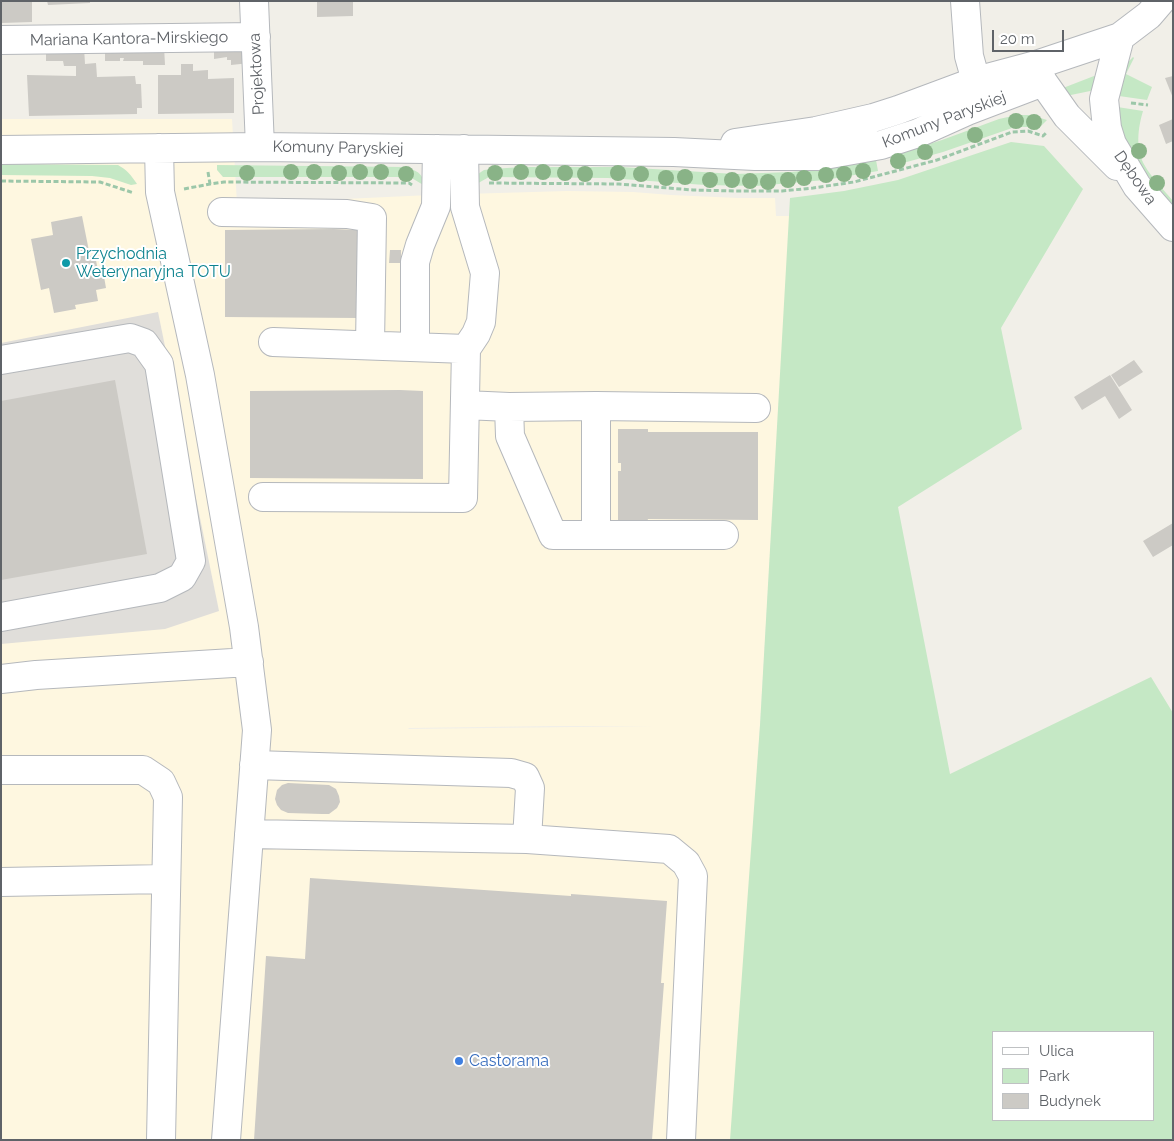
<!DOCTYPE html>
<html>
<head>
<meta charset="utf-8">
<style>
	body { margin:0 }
	#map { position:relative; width:1174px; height:1141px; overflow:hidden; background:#f1efe8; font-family:Raleway,sans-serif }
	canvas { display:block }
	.frame { position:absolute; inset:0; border:2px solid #5f6368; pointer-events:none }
	.legend { position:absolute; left:992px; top:1031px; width:162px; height:90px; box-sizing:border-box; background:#fff; border:1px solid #bfc1c3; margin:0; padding:6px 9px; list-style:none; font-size:15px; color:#5f6368 }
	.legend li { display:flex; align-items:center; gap:10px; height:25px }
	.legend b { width:25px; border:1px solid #bfc1c3 }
	.scale { position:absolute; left:992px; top:30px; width:72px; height:22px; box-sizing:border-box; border:2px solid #5f6368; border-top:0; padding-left:6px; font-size:15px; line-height:18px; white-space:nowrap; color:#5f6368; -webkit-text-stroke:4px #fff; paint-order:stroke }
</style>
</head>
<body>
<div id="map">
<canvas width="1174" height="1141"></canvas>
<div class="frame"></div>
<ul class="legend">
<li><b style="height:6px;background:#fff"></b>Ulica</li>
<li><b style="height:14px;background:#c5e8c5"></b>Park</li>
<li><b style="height:14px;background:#cccac5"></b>Budynek</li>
</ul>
<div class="scale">20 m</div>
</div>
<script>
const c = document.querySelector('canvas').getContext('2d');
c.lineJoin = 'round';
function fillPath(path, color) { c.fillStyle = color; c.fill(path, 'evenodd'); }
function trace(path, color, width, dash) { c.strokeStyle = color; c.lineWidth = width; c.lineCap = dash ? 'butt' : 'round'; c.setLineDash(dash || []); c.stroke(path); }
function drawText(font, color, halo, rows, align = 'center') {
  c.font = font + ' Raleway,sans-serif'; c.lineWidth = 4; c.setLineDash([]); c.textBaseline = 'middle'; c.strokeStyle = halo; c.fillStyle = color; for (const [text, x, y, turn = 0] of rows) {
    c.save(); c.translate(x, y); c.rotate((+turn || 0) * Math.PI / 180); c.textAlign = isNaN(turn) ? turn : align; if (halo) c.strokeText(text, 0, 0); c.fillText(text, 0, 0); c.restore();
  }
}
const commercial = new Path2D(`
	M1,119H232L237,204L430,195L567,191L633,192L671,195L738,198H775L776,216H790L760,725L733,1140H1ZM552,726H657L408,729L409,728Z`);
const industrial = new Path2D(`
	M158,312L219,611L165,629L1,644V343Z`);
const green = new Path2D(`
	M1133,57L1134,58L1126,74L1152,87L1147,100L1112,95L1127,63Z
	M1094,76L1097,77L1095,90L1066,96L1063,88Z
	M1111,106L1143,111C1138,128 1135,149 1145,166C1151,177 1164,190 1173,201V205L1122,145Z
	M1017,115H1031L1047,120L1037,130L1028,127H1015L943,152L896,165L893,155L942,140L999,119Z
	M1011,142L1044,146L1083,189L1001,328L1022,429L898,507L950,774L1151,677L1173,713V1140H730L760,725L790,198L844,191L898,180ZM1153,1032V1120H993V1032Z
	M876,160L878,171L825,180L756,186L705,185L608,178L489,177L473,186L478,174L484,170L493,169L521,167H620L735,174L791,172L832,168Z
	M1,164L118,165C127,170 131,175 137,184L131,185L110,178L92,176L1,175Z
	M217,165L406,167C419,172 422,173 425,186L410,177H223L217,170Z`);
const building = new Path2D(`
	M1,1H32V22L1,23Z
	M47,1H90V3L48,5Z
	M317,1H353V16L317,17Z
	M164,46L165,65H143V61H123L124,58H120V61H105V47Z
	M84,47L85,64L96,63L97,77L135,76L136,84H141L142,108H137V114L29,116L27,75L76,76V66H64L63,61H46V48Z
	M214,47H250V63L231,65V60H227V57L214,59Z
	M181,64H193V71L208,70V79L234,78V113L158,114V75H181Z
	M1173,76V98L1165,78Z
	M1173,119V141L1166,144L1159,125Z
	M82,216L90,256L95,255L98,271H103L106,288L96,290L98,301L75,305L76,309L54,313L49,288L41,290L31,239L53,235L51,222Z
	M334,229L358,230V318L225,317V230Z
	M390,250H401V263H389Z
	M1134,360L1143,372L1119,387L1111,375Z
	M1110,375L1132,410L1119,419L1105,396L1082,410L1074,397Z
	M115,380L147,554L1,580V401Z
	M400,390L423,391V479L250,478V391Z
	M618,429H648V432H758V520L648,519L647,522H618V471H621V463H618Z
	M1173,523V545L1153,557L1143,541Z
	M288,783L329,785L336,789L339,796L340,802L337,808L329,814H322L288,813L281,810L277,805L275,799L277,790L282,785Z
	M310,878L571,896V894L667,901L661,983H664L652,1140H254L266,956L305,959Z`);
const path = new Path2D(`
	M1131,103L1148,105
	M208,172L210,184
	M1,181L100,182L134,193
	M489,183L619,184L693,190L738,191H782L813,188L854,182L888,173L937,160L1012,132L1028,131L1043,136L1047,132
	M184,189L210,184L224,182L409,183L412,185`);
const minor = new Path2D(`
	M254,1L260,147
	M965,1L969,56L976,81
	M1120,37L1104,99L1107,128L1112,144L1137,186L1173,227
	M1,40L256,37
	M1036,66L1043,82L1067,116L1117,166
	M735,143L816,131L873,118L898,110L976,81L1036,65L1120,37L1149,15L1161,1
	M159,148L160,192L200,375L244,627L257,730L226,1140
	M1,150L260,147L674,152L755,156H819L881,145L918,133L967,111L1043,82
	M222,212L347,214L372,218L370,345
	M273,342L466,349
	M415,347V262L420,245L436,206L437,149
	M1,360L130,338L144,343L159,364L191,561L182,577L160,588L1,617
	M465,405L509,407L596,406L756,408
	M596,406V535H724
	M509,407L510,436L553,535H596
	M263,497L463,498L466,349L476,334L481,322L485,273L465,207L464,149
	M1,679L36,675L249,662
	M254,765L511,773L525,777L530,788L527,839
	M1,770H143L161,782L168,797L161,1140
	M249,834L527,839L669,849L686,863L693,876L681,1140
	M1,882L166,879`);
const trees = [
	[1016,121],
	[1034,122],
	[975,135],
	[1139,151],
	[925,152],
	[898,161],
	[863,171],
	[291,172],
	[314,172],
	[360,172],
	[381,172],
	[521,172],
	[543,172],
	[247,173],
	[339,173],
	[495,173],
	[565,173],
	[618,173],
	[406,174],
	[585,174],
	[641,174],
	[844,174],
	[826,175],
	[685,177],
	[666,178],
	[804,178],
	[710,180],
	[732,180],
	[788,180],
	[750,181],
	[768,182],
	[1157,183]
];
const markers = [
	[66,263,5,"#0f9aa8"],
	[459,1061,5,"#3f7fe0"]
];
const streetNames = [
	["Mariana Kantora-Mirskiego",129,39,-1],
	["Projektowa",257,74,-93],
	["Komuny Paryskiej",944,120,-21],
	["Komuny Paryskiej",338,148,1],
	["Dębowa",1135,178,55]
];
const cultureNames = [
	["Przychodnia",76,254],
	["Weterynaryjna TOTU",76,272]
];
const shopNames = [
	["Castorama",469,1061]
];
fillPath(commercial, '#fef7e0');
fillPath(industrial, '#e0deda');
fillPath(green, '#c5e8c5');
fillPath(building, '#cccac5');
trace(minor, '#b5b8bc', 30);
trace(path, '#9cc7a9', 3, [5, 2.5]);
trace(minor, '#fff', 28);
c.fillStyle = '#89b387';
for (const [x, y] of trees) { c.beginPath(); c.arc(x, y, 8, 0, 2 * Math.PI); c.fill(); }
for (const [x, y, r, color] of markers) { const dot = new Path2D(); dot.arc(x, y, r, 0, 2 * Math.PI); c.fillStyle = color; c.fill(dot); trace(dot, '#fff', 2); }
drawText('16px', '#5f6368', '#fff', streetNames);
drawText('16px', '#0d838f', '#fff', cultureNames, 'left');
drawText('16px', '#366cbe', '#fff', shopNames, 'left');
</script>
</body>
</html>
